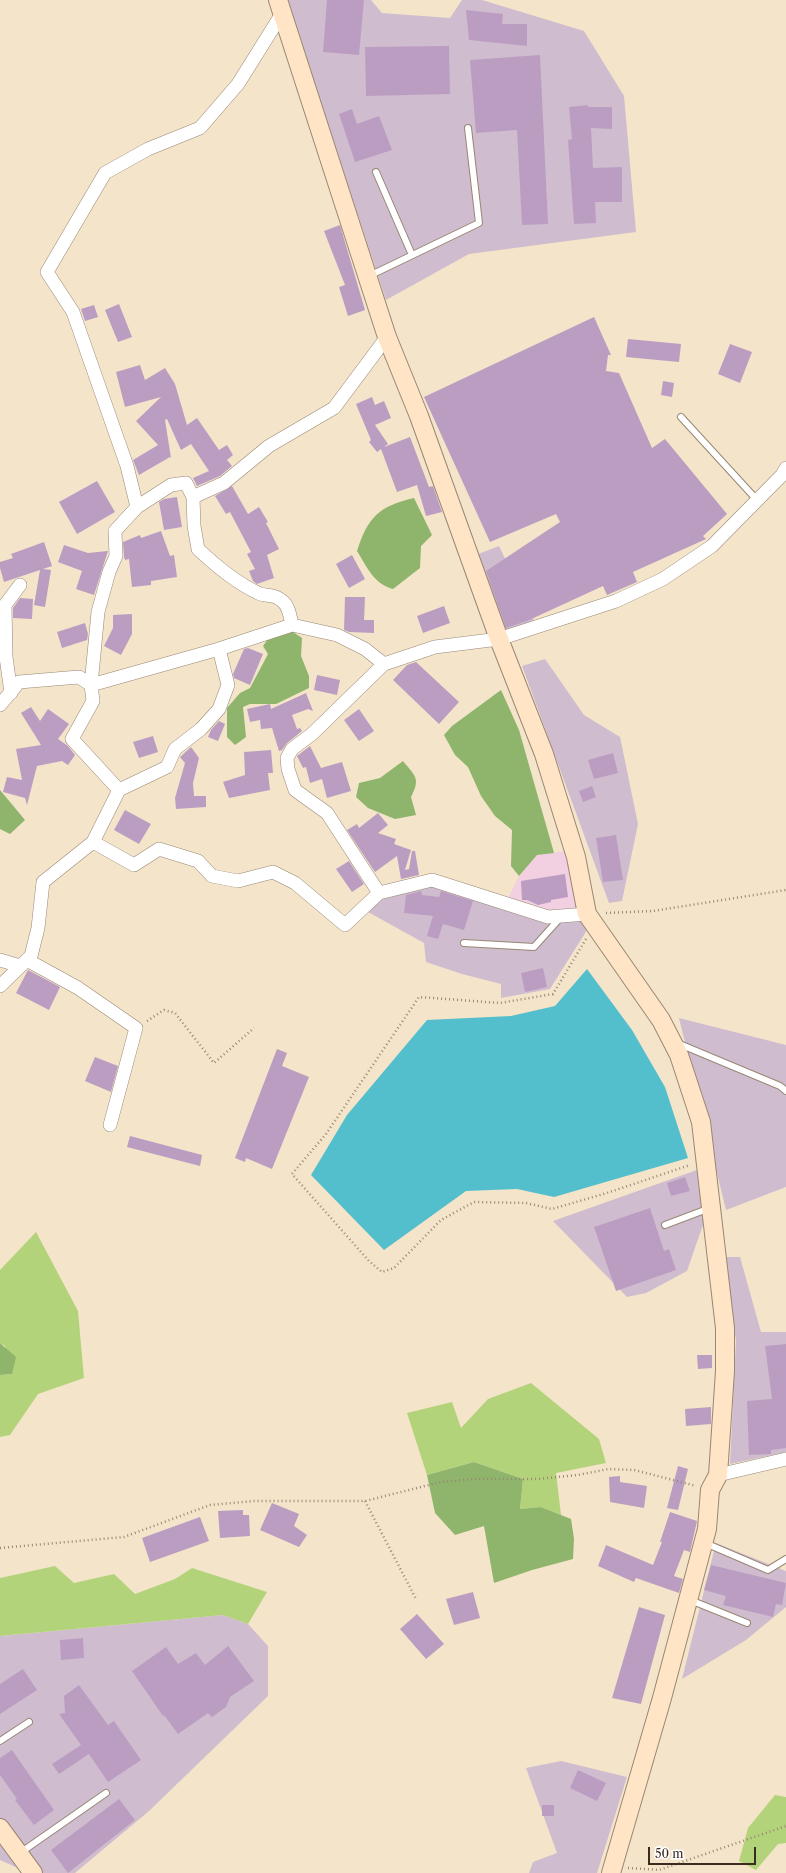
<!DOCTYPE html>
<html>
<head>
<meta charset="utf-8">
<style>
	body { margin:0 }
	#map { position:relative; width:786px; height:1873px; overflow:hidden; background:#f4e4ca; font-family:"Libre Caslon Text",serif }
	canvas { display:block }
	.scale { position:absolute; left:648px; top:1847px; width:108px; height:18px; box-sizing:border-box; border:2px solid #3b2a1e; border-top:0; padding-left:5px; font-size:12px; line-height:14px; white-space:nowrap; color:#3b2a1e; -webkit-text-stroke:3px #fff; paint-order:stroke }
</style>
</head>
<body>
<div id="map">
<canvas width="786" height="1873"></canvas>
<div class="scale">50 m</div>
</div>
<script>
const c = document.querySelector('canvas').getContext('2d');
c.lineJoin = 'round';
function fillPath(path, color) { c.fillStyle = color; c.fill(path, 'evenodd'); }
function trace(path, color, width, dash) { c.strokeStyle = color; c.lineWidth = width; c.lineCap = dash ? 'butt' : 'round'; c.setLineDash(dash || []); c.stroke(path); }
const built = new Path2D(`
	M567,851L580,908L548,913L508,898L519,876L537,855Z`);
const industrial = new Path2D(`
	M287,0H371L382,13L450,18L462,0H482L584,31L624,96L636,232L469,254L386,300Z
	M499,546L534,619L529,624L502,634L473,556Z
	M545,659L584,715L620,737L638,824L622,901L609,903L522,666Z
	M431,886L549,923L580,908L587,930L550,989L501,998V984L462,974L426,962L424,943L368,912L384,896Z
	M679,1018L786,1045V1187L726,1210Z
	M697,1170L704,1222L687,1271L646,1293L627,1297L553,1221Z
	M724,1257H740L761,1332H786V1452L730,1464L736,1341Z
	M716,1543L786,1571V1607L746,1640L682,1679Z
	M223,1615L248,1624L268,1646V1696L149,1811L75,1873H29L0,1860V1636Z
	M561,1761L627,1777L597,1873H529L533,1862L557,1853L526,1768Z`);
const green = new Path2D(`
	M36,1232L78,1311L84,1378L38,1394L10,1435L0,1437V1375L12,1374L5,1346L0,1343V1270Z
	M531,1383L599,1439L606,1463L556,1473L561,1515L541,1507L520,1509L523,1479L474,1462L427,1475L407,1413L452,1402L461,1428L488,1399Z
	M55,1566L74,1583L114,1574L135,1594L175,1579L192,1568L267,1592L248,1624L223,1615L0,1636V1578Z
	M775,1795L786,1797V1843L778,1844L756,1870L739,1861L748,1828Z`);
const forest = new Path2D(`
	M414,498L432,535L421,546L420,568L393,589C374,584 367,567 357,551C368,517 379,506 414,498Z
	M290,630L302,638L301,656L309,676V688L276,704H250L243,707L246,737L235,745L227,737V708L240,693L250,688L268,654L263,646L268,639Z
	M501,690L519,730L554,853L537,855L519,876L511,866L512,830L495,816L481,796L468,767L455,755L444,735L452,726Z
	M403,761C415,776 421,778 411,797L416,815L395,819L368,808L356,797L359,783L380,778Z
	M0,790L25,820L10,834L0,829Z
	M0,1343L16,1357L12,1374L0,1375Z
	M474,1462L523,1479L520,1509L541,1507L571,1519L574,1539L573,1559L532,1570L494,1583L484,1526L455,1535L435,1513L427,1475Z`);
const water = new Path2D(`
	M587,969L632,1030L665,1087L688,1158L554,1197L517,1189L466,1191L384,1250L311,1175L347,1115L427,1020L511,1016L555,1006Z`);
const building = new Path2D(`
	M327,0H364L359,55L323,52Z
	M466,10L503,14L502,24H527V46L469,40Z
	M449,46L450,94L366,96L365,47Z
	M540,55L548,224L522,225L517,130L476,133L470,60Z
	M588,105V107H612V129L591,128L593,168L622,167V202H595L596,223L574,224L568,140L572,139L569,107Z
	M352,109L357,124L379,116L392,150L355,162L339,114Z
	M340,225L365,310L348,316L339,287L345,285L324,231Z
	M119,304L132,337L118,342L105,310Z
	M94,305L98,317L85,321L81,309Z
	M594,317L611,355H608L606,371L619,373L652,448L665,439L727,514L703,536L706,539L633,572L637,582L607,595L603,586L527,621L506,628L486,571L560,522L556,514L490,542L424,397Z
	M628,339L681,344L679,362L626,357Z
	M730,344L752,352L740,383L718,374Z
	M140,365L145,380L165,368L175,384L187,425L197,418L219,450L227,445L233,455L227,460L232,466L220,476L197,486L193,478L209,471L191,444L181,450L167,419L165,420L171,458L170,457L139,475L133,460L158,445L136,421L161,397L125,407L116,372Z
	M663,381L674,383L672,397L661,395Z
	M372,397L375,405L384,401L391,418L375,425L388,444L384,447L410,437L429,487L433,486L442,512L426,516L417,485L397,492L381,449L377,452L369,442L371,440L356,404Z
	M97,481L115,512L77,534L59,502Z
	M232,486L248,514L259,507L268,522L266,523L279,549L267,555L274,578L257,584L253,581L249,571L255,569L247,554L251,552L230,512L226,514L215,496Z
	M177,497L182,527L164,530L159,502L164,499Z
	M161,531L170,556L174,555L177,577L151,581V585L132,587L129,559L125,560L124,557L123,542L140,535L141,538Z
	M44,542L52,566L43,569L51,570L45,607L34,605L40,570L4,582L0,568V562L13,558L11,554Z
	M64,545L88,553L108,551L94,595L76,589L82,571L58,562Z
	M352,555L365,579L349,588L336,564Z
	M345,597H365L364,620H374V633L349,632L344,630Z
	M20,598L33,599L32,619L13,618V608Z
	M444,606L450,623L423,633L417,616Z
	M132,614V634L121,655L104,646L113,628V615Z
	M85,623L88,634L87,640L62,648L57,632Z
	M248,648L263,654L250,685L234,678L233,674L244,649Z
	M416,662L459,702L439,724L393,680L407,665Z
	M317,675L340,680L337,695L314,690Z
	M306,693L313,711L308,709L292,715L297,729L300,728L302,731L287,743L282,750L279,751L272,728L261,729L260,720L250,722L247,709L270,704L271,709Z
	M31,707L40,721L48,709L69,724L58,739L68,746L75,755L68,765L62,761L37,766L27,805L25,798L3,792L7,777L22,780L16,749L41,745L21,713Z
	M359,709L374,731L359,741L344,720Z
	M219,721L225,724L218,741L208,737L211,730Z
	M153,736L158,752L139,758L133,742Z
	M310,746L321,768L342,762L351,791L327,798L322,779L310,783L306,767L303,768L297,756Z
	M191,747L199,758L193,783L194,796H206V807L176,809L175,798L185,763L180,757Z
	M271,750L273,773H268L270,790L229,798L223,782L245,775L244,752Z
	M613,753L618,773L594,779L588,760Z
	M592,786L596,797L583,802L579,791Z
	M125,810L151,824L139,844L114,830Z
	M378,813L388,825L378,833L396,839L394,844L411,850L405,870L409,869L412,851H415L419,875L401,879L397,856L375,872L347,830L357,824L359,828Z
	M616,835L623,880L603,882L596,838Z
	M349,861L364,884L352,892L336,869Z
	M565,874L568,897L551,900V902L538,905L527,900H522L521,881Z
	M421,891L422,895L439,897L441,891L473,901L464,930L443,924L438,939L427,936L433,916L404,913L406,895Z
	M543,968L547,987L525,992L521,973Z
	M28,970L60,987L49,1010L16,993Z
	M277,1049L287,1053L282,1066L309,1077L272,1169L246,1158L245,1162L235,1158Z
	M95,1057L118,1066L111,1092L85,1081Z
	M130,1136L202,1155L200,1166L127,1147Z
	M685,1177L690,1191L671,1196L667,1183Z
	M650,1208L664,1251L669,1249L676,1270L616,1291L594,1227Z
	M786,1344V1448L771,1450V1454L749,1455L747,1401L772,1399L765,1346Z
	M697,1355H712V1368L698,1369Z
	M711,1407V1424L686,1426L685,1409Z
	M678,1466L688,1469L678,1510L667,1508Z
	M620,1476V1482L647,1486L644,1508L610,1502L609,1477Z
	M272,1503L299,1514L294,1526L307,1535L299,1547L260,1530Z
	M243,1510V1515H249L250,1536L220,1538L218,1511Z
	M670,1512L697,1521L690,1552L684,1550L674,1576L683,1579L679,1593L636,1578L634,1582L598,1566L606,1545L653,1565L662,1542H660Z
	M200,1517L209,1541L150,1562L142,1538Z
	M711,1565L786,1583L782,1605L776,1604L773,1617L723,1605L726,1596L704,1590Z
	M473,1592L480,1618L454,1625L446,1599Z
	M639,1607L665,1615L641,1704L612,1698Z
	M417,1614L444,1644L426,1659L400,1629Z
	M83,1638L84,1658L61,1660L60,1640Z
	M228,1646L254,1681L230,1697L226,1707L212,1717L208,1713L178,1734L164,1715L163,1716L132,1671L166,1647L178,1664L196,1653L205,1665Z
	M23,1669L37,1690L0,1714V1684Z
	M79,1685L108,1725L114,1721L141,1760L108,1782L89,1754L59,1774L52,1764L81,1745L59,1714L65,1713L64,1696Z
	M12,1750L54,1810L34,1825L15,1800L17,1799L0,1775V1758Z
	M578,1770L606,1783L597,1801L570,1788Z
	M119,1799L135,1820L68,1873L51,1850Z
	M542,1805H554V1816H542Z`);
const path = new Path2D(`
	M606,913L653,911L786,890
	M586,939L553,994L500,1003L419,997L326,1134L292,1174L369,1261L382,1272L394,1268L441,1220L474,1202L526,1203L552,1209L607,1193L690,1165
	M147,1021L164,1010L175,1013L214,1063L254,1028
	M365,1501L416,1599
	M0,1548L124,1537L210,1505L254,1501H365L441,1482L474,1479H537L578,1475L608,1469L634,1470L696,1486
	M628,1868L659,1870L786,1826`);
const lane = new Path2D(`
	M376,172L412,255
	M369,276L479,223L468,128
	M681,417L757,500
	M464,943L534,947L561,917
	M677,1043L780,1086L786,1091
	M665,1225L710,1208
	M705,1543L768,1570L786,1559
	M690,1600L747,1623
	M0,1741L29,1722
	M20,1853L106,1793`);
const street = new Path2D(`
	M193,497L224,483L269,446L334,408L387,337
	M137,507L127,466L73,312L47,272L105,173L148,149L200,128L238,84L283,12
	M11,693L6,657L5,605L20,585
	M0,705L19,682L79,677L91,685L219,649L292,625L337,635L365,649L384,664L435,647L499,639L616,601L663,579L712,546L782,475L786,468
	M119,790L72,739L93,701L91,685L98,612L109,572L116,556L115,531L137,507L171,485L186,483L193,497L194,526L198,549C217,567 235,582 258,593C265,597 273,593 281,600C289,605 290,616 292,625
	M93,842L119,790L167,767L175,749L201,729L219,709L228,685L219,649
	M379,893L327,813L295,790L288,769L287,758L292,749L312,734L384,664
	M0,960L20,966
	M27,960L78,988L136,1028L110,1125
	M0,986L31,956L38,928L43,882L93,842L134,865L159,849L198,861L212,876L238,881L273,872L295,883L345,925L379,893L432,880L548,917L587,914
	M718,1475L786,1459`);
const secondary = new Path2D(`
	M278,0L387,337L419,416L499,639L544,754L576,857L587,914L661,1020L679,1055L701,1122L725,1328V1371L718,1475L710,1490L707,1529L662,1698L611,1873
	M0,1828L33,1873`);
fillPath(built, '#f2cfe1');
fillPath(industrial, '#cfbdcf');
fillPath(green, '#b3d37b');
fillPath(forest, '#8eb56b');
fillPath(water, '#53bfcc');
fillPath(building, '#bc9dc2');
trace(lane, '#988774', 8);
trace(street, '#988774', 14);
trace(secondary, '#988774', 20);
trace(path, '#988774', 2.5, [1, 3]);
trace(lane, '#fff', 6);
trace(street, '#fff', 13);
trace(secondary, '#ffe4c6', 18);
</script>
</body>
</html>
